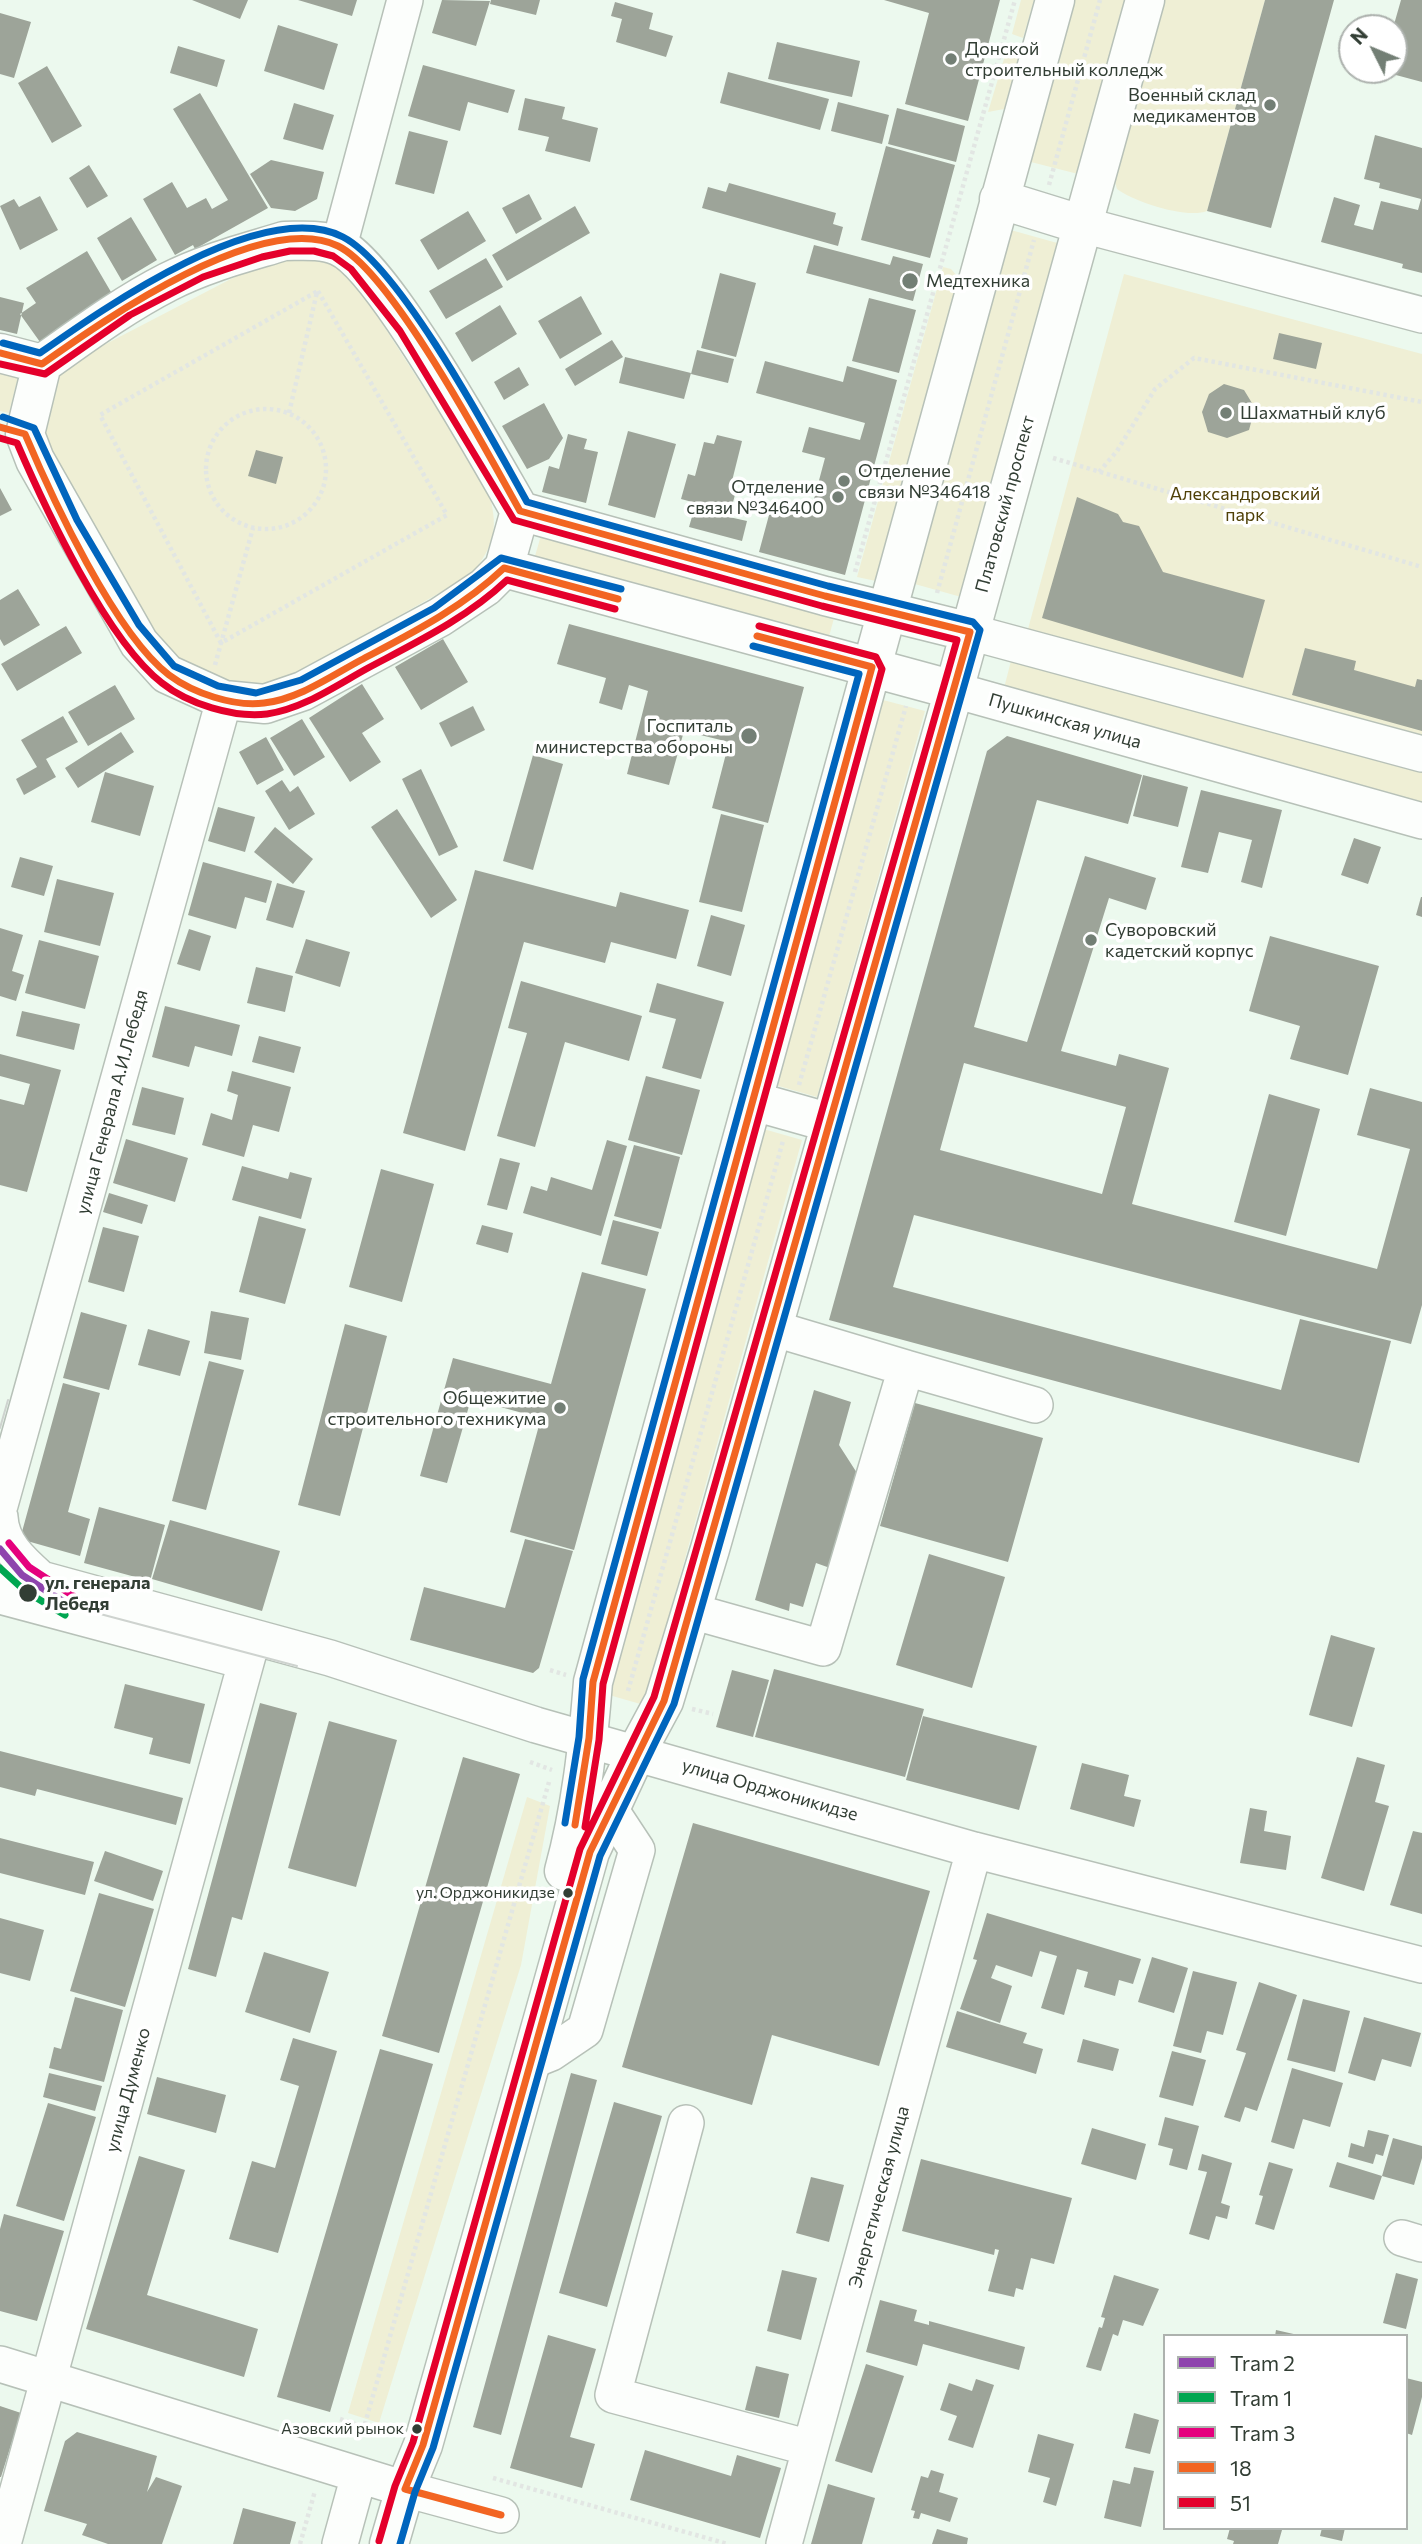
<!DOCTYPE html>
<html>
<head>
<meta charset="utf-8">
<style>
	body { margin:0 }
	#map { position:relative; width:1422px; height:2544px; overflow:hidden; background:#ecf9ee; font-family:Commissioner,sans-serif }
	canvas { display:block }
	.legend { position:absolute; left:1163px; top:2334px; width:245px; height:196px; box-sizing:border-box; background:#fff; border:2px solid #adb2ae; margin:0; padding:9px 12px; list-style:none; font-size:21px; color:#323e34 }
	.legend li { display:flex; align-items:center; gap:14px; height:35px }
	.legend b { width:35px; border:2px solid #adb2ae }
	.north { position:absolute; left:1338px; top:14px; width:70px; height:70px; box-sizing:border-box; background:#fff; border:2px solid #adb2ae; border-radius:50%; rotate:313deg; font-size:19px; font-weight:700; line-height:28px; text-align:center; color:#323e34 }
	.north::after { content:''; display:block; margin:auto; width:24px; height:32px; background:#737f75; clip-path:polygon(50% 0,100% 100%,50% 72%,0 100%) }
</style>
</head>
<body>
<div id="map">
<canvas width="1422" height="2544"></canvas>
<ul class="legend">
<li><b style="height:9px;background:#8e44ad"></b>Tram 2</li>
<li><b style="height:9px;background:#00a651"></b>Tram 1</li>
<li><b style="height:9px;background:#e5007d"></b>Tram 3</li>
<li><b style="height:9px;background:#f26522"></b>18</li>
<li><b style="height:9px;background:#e4002b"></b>51</li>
</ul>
<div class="north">N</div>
</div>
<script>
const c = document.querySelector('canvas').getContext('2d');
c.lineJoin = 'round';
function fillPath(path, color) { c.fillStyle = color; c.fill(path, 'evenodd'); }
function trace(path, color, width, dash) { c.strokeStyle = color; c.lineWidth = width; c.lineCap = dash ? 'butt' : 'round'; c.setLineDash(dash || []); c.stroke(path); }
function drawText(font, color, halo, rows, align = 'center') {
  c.font = font + ' Commissioner,sans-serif'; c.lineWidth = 7; c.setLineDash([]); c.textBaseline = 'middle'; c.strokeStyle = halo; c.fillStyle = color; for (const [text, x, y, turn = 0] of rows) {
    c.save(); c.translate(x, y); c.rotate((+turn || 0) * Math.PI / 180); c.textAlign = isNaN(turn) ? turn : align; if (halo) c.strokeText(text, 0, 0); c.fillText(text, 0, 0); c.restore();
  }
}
const green = new Path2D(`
	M1021,0H1034L1023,38L1012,34Z
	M1071,0H1133L1086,176L1027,161Z
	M1161,0H1265L1207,211C1187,219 1134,202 1117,189L1113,175Z
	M1007,49L1020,54L1004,109L988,112Z
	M1000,227L1068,246L972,600L904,581Z
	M307,251L351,275L488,488C498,527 497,542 471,575L270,689L251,690L197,668L168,652L144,620L44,445L41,427L57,375L75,360L252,268Z
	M943,267L951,269L959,278L876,581L857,577Z
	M1124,274L1422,354V737L1028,629Z
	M0,368L19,373L9,413L0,411Z
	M544,525L837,607L827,644L533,563Z
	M1012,657L1422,767V811L1003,692Z
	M883,700L925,711L817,1097L775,1085Z
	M760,1128L802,1140L644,1705L602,1693Z
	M527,1797L550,1806L521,1965L379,2423L348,2413Z`);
const building = new Path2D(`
	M192,0H248L240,19Z
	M298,0H357L352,16Z
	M442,0L490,1L476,46L432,33Z
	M491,0H540L536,15L490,4Z
	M884,0H1000L968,121L905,104L929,13Z
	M1265,0H1334L1271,228L1207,211Z
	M1401,0H1422V82L1381,71L1394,70L1393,28Z
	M615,2L653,13L649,29L673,36L666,57L616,42L622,19L611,16Z
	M0,13L31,22L14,78L0,74Z
	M278,25L338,44L324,90L264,71Z
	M777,42L860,61L852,97L768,79Z
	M178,46L225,60L217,87L170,73Z
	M423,65L515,90L508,113L468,102L460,131L408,116Z
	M47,66L82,126L52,143L18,83Z
	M728,72L829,99L820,130L720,103Z
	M200,93L268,208L195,249L193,245L175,255L143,199L172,182L187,208L206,198L212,209L228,200L173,109Z
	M525,98L565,107L562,119L598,128L590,162L545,151L549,137L518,130Z
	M838,102L889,115L882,144L831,131Z
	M294,103L334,115L323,150L283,139Z
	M897,108L965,126L956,162L888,144Z
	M409,131L448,141L434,194L395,184Z
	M1375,135L1422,148V273L1402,268L1403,264L1321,242L1334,197L1360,205L1354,225L1373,230L1381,201L1418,210L1421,199L1379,188L1380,183L1364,179Z
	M886,146L955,165L930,258L861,240Z
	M271,160L324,172L317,199L295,211L271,208L250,174Z
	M89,165L108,196L87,208L69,178Z
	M729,183L836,213L833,224L843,227L838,246L702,208L708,187L726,192Z
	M529,194L542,219L516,234L502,208Z
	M40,196L58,230L20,250L0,206L14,199L19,207Z
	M575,206L590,233L507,281L492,255Z
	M468,211L486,241L438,270L420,240Z
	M131,217L157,260L122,281L97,238Z
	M814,245L890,265L893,256L923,264L913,301L806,273Z
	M87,251L111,292L40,342L20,314L36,303L26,288Z
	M486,258L503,287L446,319L429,291Z
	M720,273L756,283L736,357L701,348Z
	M581,296L602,334L560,359L538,321Z
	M0,297L24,303L17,334L0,330Z
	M869,298L916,310L899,373L852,361Z
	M500,305L517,334L472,362L455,333Z
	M1279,333L1322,343L1316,369L1273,359Z
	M612,340L623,357L575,386L565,369Z
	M697,350L734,359L728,383L691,374Z
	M625,357L691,373L684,399L619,383Z
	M765,361L843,382L847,366L897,380L845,575L759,552L772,504L810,514L825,458L802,452L809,427L860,440L865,423L756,393Z
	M519,367L529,385L504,400L494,382Z
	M1224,384L1244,390L1255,408L1249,430L1227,438L1208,432L1202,412L1209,394Z
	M544,403L563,438L549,459L527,469L502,426Z
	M628,431L676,444L655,518L608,505Z
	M568,434L587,439L584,449L598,452L586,503L542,492L549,466L559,469Z
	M717,435L742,441L730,489L736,491L729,517L747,521L742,541L689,527L696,503L681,499L688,474L695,476L704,442L714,444Z
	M256,450L283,457L276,484L248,476Z
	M0,488L12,510L0,516Z
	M1077,497L1118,514L1123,522L1139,526L1163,572L1265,600L1243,678L1042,618Z
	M18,589L40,625L4,646L0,639V600Z
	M569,624L804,687L768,823L712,808L729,742L684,731L669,785L627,774L648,691L629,685L622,710L599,703L606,678L557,664Z
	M66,626L82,653L17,691L1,664Z
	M443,639L468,682L421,710L395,667Z
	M1305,648L1356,661L1354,670L1415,687L1417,679L1422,680V731L1292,695Z
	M362,684L384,719L362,733L381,762L350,782L309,718Z
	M115,685L135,719L88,746L68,712Z
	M473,706L485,730L451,747L439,723Z
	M63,716L78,742L46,759L56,777L24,795L16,779L37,767L21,740Z
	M302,719L325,757L294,776L270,738Z
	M121,732L134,752L78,788L65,768Z
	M1007,736L1142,775L1128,824L1037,800L974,1027L1027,1042L1085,856L1156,878L1146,910L1109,898L1061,1051L1116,1066L1119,1054L1169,1068L1132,1204L1377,1269L1410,1149L1357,1135L1370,1088L1422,1102V1305L1411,1344L914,1215L893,1287L1281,1390L1300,1319L1391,1341L1359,1463L829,1320L987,751ZM964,1063L1126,1107L1102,1194L940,1150Z
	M266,737L284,770L257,785L239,752Z
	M533,755L563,764L533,870L503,861Z
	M421,769L458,847L439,856L402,779Z
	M105,772L154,786L140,836L91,822Z
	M1143,775L1188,787L1178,827L1133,816Z
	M282,780L290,792L298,786L315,814L289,830L265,791Z
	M1201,790L1282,810L1262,888L1241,882L1252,840L1219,832L1208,873L1181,867Z
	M218,807L255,817L245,852L208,841Z
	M397,809L457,900L431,918L371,827Z
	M721,814L764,825L742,912L699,902Z
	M275,827L313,859L293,884L254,852Z
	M1354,838L1381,847L1368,884L1341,875Z
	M20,857L53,866L44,896L11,887Z
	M203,862L272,881L266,903L245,897L236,929L188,915Z
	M475,870L616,907L620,892L689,910L676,959L611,942L605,963L524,942L465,1151L403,1133Z
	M57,879L114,893L100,946L44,932Z
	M277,883L305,891L293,928L266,920Z
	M1421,897H1422V917L1416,915Z
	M711,915L745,925L731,976L697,966Z
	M0,928L23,935L12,971L24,975L16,1001L0,996Z
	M189,929L211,936L200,971L177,964Z
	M1270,936L1379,966L1348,1075L1290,1059L1300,1026L1249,1011Z
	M306,939L350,952L340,987L295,973Z
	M39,940L99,956L85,1009L25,993Z
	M256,967L293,976L285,1012L247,1003Z
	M521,981L642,1016L629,1061L565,1042L535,1147L497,1136L527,1033L508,1028Z
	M657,983L724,1002L701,1079L662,1068L676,1019L649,1012Z
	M165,1006L240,1025L232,1056L195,1046L189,1067L152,1057Z
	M22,1011L80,1024L74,1050L16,1036Z
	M259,1036L301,1047L294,1073L252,1062Z
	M0,1054L61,1070L27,1192L0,1185V1099L24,1105L30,1084L0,1076Z
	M232,1071L291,1087L279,1132L253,1125L244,1157L202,1145L211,1113L232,1120L238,1095L227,1091Z
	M646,1076L700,1090L682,1155L628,1140Z
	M142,1087L184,1098L175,1135L132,1125Z
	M1269,1094L1320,1109L1286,1236L1234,1222Z
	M126,1139L188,1158L175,1202L113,1183Z
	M607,1140L627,1146L601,1236L523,1213L531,1186L547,1191L551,1177L592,1190Z
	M634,1145L680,1157L661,1229L614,1216Z
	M500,1158L520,1163L507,1210L487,1205Z
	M242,1166L288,1179L290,1172L312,1178L301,1219L232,1200Z
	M381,1169L434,1184L402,1302L349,1287Z
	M109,1193L148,1205L142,1224L103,1212Z
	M259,1216L306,1229L285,1304L239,1292Z
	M613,1220L659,1232L647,1276L601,1264Z
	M482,1225L513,1233L508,1253L476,1244Z
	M103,1227L139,1236L124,1292L88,1282Z
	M582,1272L646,1289L574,1550L510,1532L541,1418L471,1399L447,1483L420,1476L453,1358L551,1384Z
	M211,1311L249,1318L241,1360L204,1353Z
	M81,1312L127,1325L109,1390L63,1378Z
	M345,1324L387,1336L340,1516L298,1505Z
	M148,1329L190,1341L180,1376L138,1365Z
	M209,1361L244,1370L206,1510L172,1501Z
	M63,1383L100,1393L68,1512L90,1519L80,1556L20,1539Z
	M814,1390L851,1402L839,1445L857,1473L830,1568L816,1563L803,1607L790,1603L789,1611L755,1600Z
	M915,1403L1043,1438L1008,1562L880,1526Z
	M99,1507L165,1525L150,1581L84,1563Z
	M170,1520L280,1551L262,1611L152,1579Z
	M525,1539L573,1551L539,1668L533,1673L410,1640L424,1587L505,1608Z
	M929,1554L1005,1577L972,1688L896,1665Z
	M1331,1635L1375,1648L1352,1727L1309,1715Z
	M774,1669L924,1709L905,1777L755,1737Z
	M732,1670L769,1680L753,1737L716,1727Z
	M125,1684L205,1704L190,1764L149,1754L153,1738L114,1728Z
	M260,1703L297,1713L242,1920L232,1917L216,1977L188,1969Z
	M923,1716L1037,1746L1019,1810L906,1780Z
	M329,1721L397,1740L356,1887L288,1868Z
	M0,1751L183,1798L176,1825L37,1789L35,1796L0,1787Z
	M463,1757L520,1774L439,2053L382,2036Z
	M1357,1757L1385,1765L1375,1802L1389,1806L1364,1891L1321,1878Z
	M1082,1763L1129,1775L1124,1796L1141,1800L1134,1827L1070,1809Z
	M1250,1808L1267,1811L1264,1831L1291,1836L1286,1870L1240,1863Z
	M693,1823L930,1891L879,2066L772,2035L752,2105L622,2067Z
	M1413,1831L1422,1833V1914L1390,1905Z
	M0,1838L94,1862L85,1895L0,1873Z
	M105,1851L163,1871L153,1901L94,1881Z
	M99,1893L154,1909L125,2007L70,1991Z
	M987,1913L1141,1959L1133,1984L1119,1980L1115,1996L1084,1987L1088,1972L1077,1969L1064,2015L1041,2008L1057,1956L1040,1951L1032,1977L996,1965L991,1978L1012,1986L1000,2023L960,2009L977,1960L973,1959Z
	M0,1918L44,1930L30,1981L0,1973Z
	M264,1952L329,1972L310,2033L245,2012Z
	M1152,1957L1188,1968L1174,2013L1138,2002Z
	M1193,1971L1237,1982L1223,2035L1207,2031L1201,2053L1173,2046Z
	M1259,1982L1297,1995L1257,2111L1245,2107L1240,2122L1224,2117L1246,2053L1236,2050Z
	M75,1997L123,2010L104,2082L49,2068L54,2047L61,2049Z
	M1303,1999L1350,2011L1335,2072L1287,2060Z
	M957,2011L1027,2033L1023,2043L1043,2049L1036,2074L946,2047Z
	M1364,2017L1421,2033L1411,2067L1382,2059L1375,2081L1348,2073Z
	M293,2038L337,2051L278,2253L229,2239L252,2161L275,2168L299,2086L280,2080Z
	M1083,2039L1119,2049L1113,2071L1077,2062Z
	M380,2049L433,2064L330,2412L277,2397Z
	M1172,2051L1206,2060L1193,2106L1159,2097Z
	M1292,2068L1343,2083L1330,2127L1303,2119L1294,2149L1271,2142Z
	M49,2073L102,2086L95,2111L43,2097Z
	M571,2073L597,2080L501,2435L473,2427Z
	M157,2077L226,2095L216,2133L147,2114Z
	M614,2102L662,2116L607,2307L559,2293Z
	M48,2103L96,2117L64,2221L16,2206Z
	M1165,2117L1199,2126L1187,2170L1169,2165L1173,2149L1158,2145Z
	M1092,2128L1146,2144L1136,2180L1081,2164Z
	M1368,2130L1389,2135L1383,2156L1376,2154L1373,2164L1348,2157L1351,2143L1364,2147Z
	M1393,2138L1422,2146V2158L1414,2185L1382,2176Z
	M1202,2154L1232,2163L1221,2203L1230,2206L1227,2219L1216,2216L1209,2240L1189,2234L1207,2172L1198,2170Z
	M139,2156L185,2170L147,2295L258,2329L244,2377L86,2329Z
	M921,2159L1072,2198L1054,2264L1031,2258L1023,2290L1016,2288L1014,2297L988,2291L999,2250L995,2249L994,2255L902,2231Z
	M1269,2162L1293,2169L1274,2230L1255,2224L1263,2196L1259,2195Z
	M1337,2162L1382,2176L1374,2200L1329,2187Z
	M811,2177L844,2185L829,2242L796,2233Z
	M4,2214L64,2231L37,2321L0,2311V2229Z
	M782,2270L817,2278L801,2340L767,2331Z
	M1396,2273L1418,2279L1406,2329L1383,2323Z
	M1114,2275L1159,2289L1143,2326L1123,2320L1118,2336L1113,2334L1101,2371L1086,2367L1099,2327L1102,2328L1105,2318L1101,2317Z
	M880,2300L917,2310L914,2321L929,2325V2321L1025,2347L1019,2370L923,2344L917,2366L866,2352Z
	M1276,2330L1298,2335V2336H1275Z
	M548,2335L596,2349L570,2437L595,2444L582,2488L510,2468Z
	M866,2364L904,2376L872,2473L835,2461Z
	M756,2366L789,2374L779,2418L745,2410Z
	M1406,2378L1422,2382V2397L1412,2435L1406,2433Z
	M976,2379L994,2385L973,2448L948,2440L957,2416L940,2410L949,2383L972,2391Z
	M0,2406L21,2413L1,2477H0Z
	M1134,2413L1159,2420L1150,2454L1125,2448Z
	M77,2432L157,2456L147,2492L156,2477L182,2486L162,2544H108L82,2535L87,2524L44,2511L65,2441Z
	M1038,2434L1074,2444L1056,2506L1043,2502L1050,2478L1028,2472Z
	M645,2450L731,2476L737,2455L781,2468L760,2538L630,2500Z
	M1134,2467L1154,2471L1141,2527L1104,2518L1113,2480L1130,2484Z
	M931,2470L944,2474L939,2492L958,2498L950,2522L921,2513L919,2519L913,2518L915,2511L911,2510L921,2476L928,2478Z
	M828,2484L875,2498L862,2544H811Z
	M243,2508L296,2522L290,2544H233Z
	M1230,2528H1274L1282,2530L1278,2544H1233L1234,2541L1227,2539Z
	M1322,2528H1345L1342,2541L1320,2536Z
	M937,2529L968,2538L967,2544H932Z`);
const path = new Path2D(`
	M1049,185L1100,0
	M318,291L447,515L221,643L100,415Z
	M206 469a60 60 0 1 1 120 0a60 60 0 1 1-120 0Z
	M289,413L317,292
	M1053,458L1422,567
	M1099,472L1117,451L1155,389L1194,358L1422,402
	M855,572L1015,0
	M937,593L1034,240
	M215,665L253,528
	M799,1085L906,706
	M550,1670L566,1675
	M628,1691L783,1141
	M692,1709L713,1714
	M530,1762L552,1770
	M340,2419L364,2427L549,1782
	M493,2478L728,2544
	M300,2544L315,2491`);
const minor = new Path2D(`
	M1083,225L1422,315
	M339,246L405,0
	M970,632L1422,754
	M954,690L1422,821
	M906,1368L1035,1405
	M0,1505L224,700
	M0,1517C1,1544 22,1562 41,1579
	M0,1585L41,1579L330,1658L536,1725L974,1850L1422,1965
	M0,1596L244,1661
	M691,1611L823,1648L906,1368L772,1328
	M531,2061L551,2053L585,2030L637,1850L610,1809
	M686,2123L613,2395L810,2448
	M1402,2238L1422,2244
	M0,2364L405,2489L501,2515
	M3,2544L253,1637
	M340,2544L359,2475
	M784,2544L974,1850`);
const major = new Path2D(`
	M999,199L1083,225
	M284,241C302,241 321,239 338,246C383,265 491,461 520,511L504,568L485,587L440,617L303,691L265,704L224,700L167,674L139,643L35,460L25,434L42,364C83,335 123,305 168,282C205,263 245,253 284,241Z
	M0,353L42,364
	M520,511L825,596L970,632
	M504,568L954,690
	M753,1101L831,1123
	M564,1871C581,1810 588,1745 593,1682L1055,0
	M389,2544L405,2489L423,2445L590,1852L637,1751L664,1701L710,1549L954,690L1145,0`);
const tram = new Path2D(`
	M0,1428L8,1400
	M70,1606L297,1666`);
const bus1 = new Path2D(`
	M0,353L42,364C103,321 261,209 338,246C392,272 488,454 520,511L825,596L970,632L664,1701L590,1852L423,2445L405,2489
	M0,427L25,434C52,498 115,634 169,675C193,693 234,707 264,703C299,699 331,676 361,660C412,633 462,608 504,568L618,599
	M575,1825L589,1738L593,1682L872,667L757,636
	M405,2489L501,2515`);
const bus2 = new Path2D(`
	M0,364L45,374L130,315L203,277L262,257L290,251H314L333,256L351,269L400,331L514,520L822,606L957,640L654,1697L580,1849L413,2442L395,2486L379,2541
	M0,438L17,443C45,508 107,641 162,683C188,704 234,718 267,714C303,709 337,685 368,668C417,642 467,618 507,580L615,609
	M585,1827L599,1740L603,1684L882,669L876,657L759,626`);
const bus3 = new Path2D(`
	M3,343L40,353C104,308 263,196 343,237C401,267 493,441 527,502L828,586L973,622L980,630L674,1704L600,1856L433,2448L415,2492L400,2544
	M3,417L34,428L77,520L139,625L174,666L218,686L256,693L301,680L434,608L501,558L621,589
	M565,1823L579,1737L583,1679L859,674L753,646`);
const tram1 = new Path2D(`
	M0,1549L22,1575L70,1606`);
const tram2 = new Path2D(`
	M0,1568L25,1591L65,1615`);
const tram3 = new Path2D(`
	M9,1543L29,1567L75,1597`);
const markers = [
	[951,59,7,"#737f75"],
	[1270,105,7,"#737f75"],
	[910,281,9,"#737f75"],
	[1226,413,7,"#737f75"],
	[844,481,7,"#737f75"],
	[838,497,7,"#737f75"],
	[749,736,9,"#737f75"],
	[1091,940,7,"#737f75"],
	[560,1408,7,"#737f75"],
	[28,1593,10,"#323e34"],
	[568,1893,6,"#323e34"],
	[417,2429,6,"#323e34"]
];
const busNames = [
	["ул. Орджоникидзе",555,1893],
	["Азовский рынок",404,2429]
];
const poiNames = [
	["Донской",965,49],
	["строительный колледж",965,70],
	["Военный склад",1256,95,"right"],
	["медикаментов",1256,116,"right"],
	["Медтехника",926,281],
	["Шахматный клуб",1240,413],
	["Отделение",858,471],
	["связи №346418",858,492],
	["Отделение",824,487,"right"],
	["связи №346400",824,508,"right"],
	["Госпиталь",733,726,"right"],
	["министерства обороны",733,747,"right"],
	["Суворовский",1105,930],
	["кадетский корпус",1105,951],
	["Общежитие",546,1398,"right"],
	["строительного техникума",546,1419,"right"]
];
const parkNames = [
	["Александровский",1245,494],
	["парк",1245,515]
];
const streetNames = [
	["Платовский проспект",1005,504,-75],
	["Пушкинская улица",1065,721,16],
	["улица Генерала А.И.Лебедя",112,1102,-75],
	["улица Орджоникидзе",770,1790,16],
	["улица Думенко",128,2090,-75],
	["Энергетическая улица",879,2197,-75]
];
const stopNames = [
	["ул. генерала",45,1583],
	["Лебедя",45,1604]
];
fillPath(green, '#efefd5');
fillPath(building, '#9da499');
trace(minor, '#b7c1b8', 38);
trace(major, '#b7c1b8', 41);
trace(path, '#e2e6e3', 4.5, [3.5, 3.5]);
trace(minor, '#fcfefc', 35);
trace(major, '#fcfefc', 38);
trace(tram, '#ced3cf', 2);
trace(bus1, '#f26522', 7);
trace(bus2, '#e4002b', 7);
trace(bus3, '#0065bd', 7);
trace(tram1, '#8e44ad', 7);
trace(tram2, '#00a651', 7);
trace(tram3, '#e5007d', 7);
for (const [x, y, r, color] of markers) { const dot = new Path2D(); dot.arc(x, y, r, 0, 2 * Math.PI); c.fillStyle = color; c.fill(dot); trace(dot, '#fff', 2.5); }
drawText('16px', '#323e34', '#fff', busNames, 'right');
drawText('18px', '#323e34', '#fff', poiNames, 'left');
drawText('18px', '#4f4007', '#fff', parkNames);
drawText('18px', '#323e34', '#fff', streetNames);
drawText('bold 18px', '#323e34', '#fff', stopNames, 'left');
</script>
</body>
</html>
